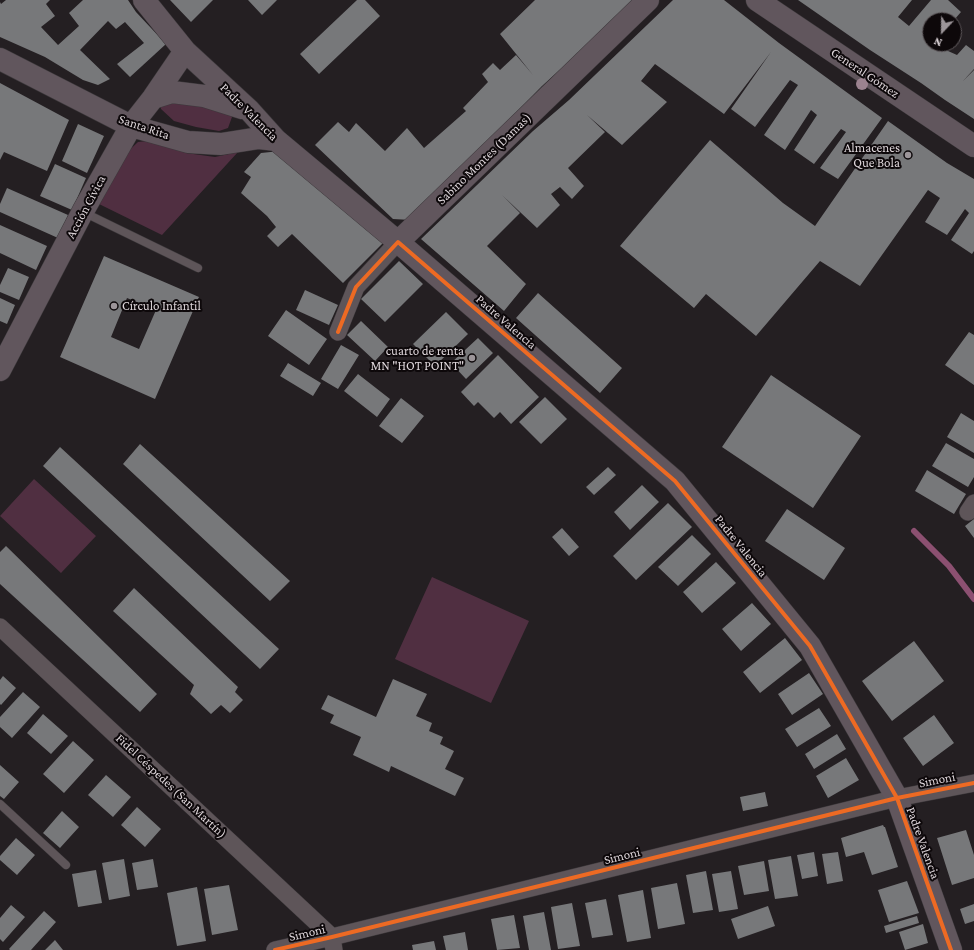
<!DOCTYPE html>
<html>
<head>
<meta charset="utf-8">
<style>
	body { margin:0 }
	#map { position:relative; width:974px; height:950px; overflow:hidden; background:#241f22; font-family:"Crimson Pro",serif }
	canvas { display:block }
	.north { position:absolute; left:922px; top:12px; width:40px; height:40px; box-sizing:border-box; background:#0d080a; border:1px solid #605a5d; border-radius:50%; rotate:202deg; font-size:11px; font-weight:700; line-height:16px; text-align:center; color:#ddd5d9 }
	.north::after { content:''; display:block; margin:auto; width:14px; height:18px; background:#9c9599; clip-path:polygon(50% 0,100% 100%,50% 72%,0 100%) }
</style>
</head>
<body>
<div id="map">
<canvas width="974" height="950"></canvas>
<div class="north">N</div>
</div>
<script>
const c = document.querySelector('canvas').getContext('2d');
c.lineJoin = 'round';
function fillPath(path, color) { c.fillStyle = color; c.fill(path, 'evenodd'); }
function trace(path, color, width, dash) { c.strokeStyle = color; c.lineWidth = width; c.lineCap = dash ? 'butt' : 'round'; c.setLineDash(dash || []); c.stroke(path); }
function drawText(font, color, halo, rows, align = 'center') {
  c.font = font + ' "Crimson Pro",serif'; c.lineWidth = 4; c.setLineDash([]); c.textBaseline = 'middle'; c.strokeStyle = halo; c.fillStyle = color; for (const [text, x, y, turn = 0] of rows) {
    c.save(); c.translate(x, y); c.rotate((+turn || 0) * Math.PI / 180); c.textAlign = isNaN(turn) ? turn : align; if (halo) c.strokeText(text, 0, 0); c.fillText(text, 0, 0); c.restore();
  }
}
const green = new Path2D(`
	M160,101L227,108L232,117L228,128L219,131L196,127L174,121L161,109Z
	M156,140L186,153L215,157L238,152L162,235L97,203L122,157L138,142Z
	M34,479L96,536L61,573L0,516Z
	M432,577L529,621L491,703L395,659Z`);
const stream = new Path2D(`
	M914,531L949,566L974,599`);
const building = new Path2D(`
	M6,0H50L46,4L55,16L41,27L58,45L79,26L69,13L83,0H128L136,12L166,44L130,77L117,64L144,43L125,22L116,29L108,21L80,50L110,79L98,85L83,80L45,57L0,37V2L1,4Z
	M170,0H213L191,22Z
	M248,0H277L262,15Z
	M357,0H365L380,16L319,74L300,54Z
	M535,0H637L542,86L411,220L393,219L315,145L338,122L349,132L356,123L385,151L407,128L424,148L466,111L463,108L488,82L482,74L493,63L500,70L516,55L533,75L500,34Z
	M673,0H724L779,43L882,118L838,179L820,168L846,132L841,129L814,164L794,150L817,115L811,110L785,150L764,135L798,85L790,80L755,127L731,109L771,52L724,114L655,64L641,81L667,102L622,145L587,115L605,132L568,168L584,186L572,199L560,187L551,194L560,205L537,228L502,195L520,213L487,246L526,284L504,311L421,239L533,131L569,100Z
	M798,0H912L898,17L909,26L931,0H948L961,12L954,20H930V44H939L948,51L957,55L966,45L974,51V69L963,81L974,70V119L945,100L921,83L870,50Z
	M0,83L69,120L47,171L4,152L0,160Z
	M888,121L947,163L974,179V251L972,254L951,240L969,213L965,209L947,235L925,222L940,198L928,190L860,286L820,261L756,336L706,294L694,308L620,246L710,140L783,203L815,226Z
	M78,124L104,136L87,173L62,161Z
	M280,151L383,243L343,283L292,234L278,247L267,236L276,227L267,216L241,193L251,177L244,172L261,153Z
	M55,164L86,178L72,210L40,196Z
	M7,188L68,215L58,238L0,212V204Z
	M0,225L47,246L36,270L0,253Z
	M104,256L199,297L155,399L60,357ZM127,298L156,310L139,349L111,337Z
	M399,261L423,284L385,322L361,299Z
	M8,268L29,277L19,300L0,292V285Z
	M305,290L338,305L329,325L296,310Z
	M538,293L622,368L600,393L516,318Z
	M0,298L15,305L7,324L0,321Z
	M286,310L327,339L309,365L268,336Z
	M446,312L468,334L435,366L413,344Z
	M361,321L388,347L375,361L347,335Z
	M969,332L974,335V385L945,365Z
	M478,338L493,353L466,379L451,363Z
	M341,345L359,355L338,389L321,379Z
	M498,355L539,397L511,424L500,412L494,418L478,402L474,406L461,392Z
	M288,363L321,383L313,396L280,376Z
	M358,374L390,399L377,417L344,391Z
	M771,375L861,436L813,508L722,447Z
	M545,397L567,419L541,444L519,422Z
	M401,398L424,416L402,443L379,426Z
	M961,413L974,421V453L947,437Z
	M946,443L974,459V477L968,487L932,466Z
	M140,444L290,581L270,601L123,464Z
	M60,447L279,649L260,669L43,466Z
	M608,467L616,475L594,495L586,487Z
	M927,470L966,494L954,514L915,491Z
	M642,485L659,502L630,530L614,512Z
	M668,503L692,527L636,580L613,556Z
	M787,509L845,548L824,580L765,541Z
	M974,519V538L965,526Z
	M562,528L579,547L569,556L552,537Z
	M692,535L711,554L678,586L658,567Z
	M6,546L157,694L140,712L0,584V552Z
	M716,562L736,583L702,613L683,592Z
	M134,588L238,687L235,692L243,700L230,713L221,705L211,714L190,694L194,685L113,611Z
	M752,603L771,624L741,651L722,629Z
	M785,638L802,660L760,693L743,672Z
	M914,641L944,681L892,721L862,681Z
	M809,673L823,694L792,715L778,694Z
	M3,676L16,688L1,705L0,704V680Z
	M393,679L427,694L416,716L432,723L429,731L443,737L440,744L454,751L445,769L464,778L455,796L391,766L389,772L353,755L361,737L330,723L334,715L321,709L328,695L376,717Z
	M23,692L40,707L12,738L0,727V717Z
	M819,708L831,726L797,747L785,729Z
	M43,714L68,736L51,754L27,733Z
	M934,715L954,743L923,766L903,738Z
	M837,734L846,749L814,769L805,754Z
	M73,741L94,760L64,793L43,774Z
	M846,758L859,780L828,798L816,776Z
	M0,765L19,782L4,799L0,796Z
	M106,775L131,797L113,817L88,795Z
	M765,792L768,806L743,811L740,797Z
	M137,807L161,829L145,847L121,825Z
	M62,811L79,827L60,848L43,833Z
	M883,825L884,827H885L898,867L872,875L864,852L846,857L841,838Z
	M966,830L974,855V878L952,885L937,838Z
	M16,838L35,855L17,875L0,860V856Z
	M814,852L818,876L802,879L797,855Z
	M838,852L843,881L827,884L822,854Z
	M791,856L798,896L775,899L768,860Z
	M124,859L130,896L109,900L102,863Z
	M153,859L158,887L137,890L132,863Z
	M764,861L769,891L744,895L738,866Z
	M96,870L102,903L78,907L72,874Z
	M706,871L713,910L693,913L686,875Z
	M731,871L738,909L719,912L712,874Z
	M907,881L919,913L889,922L878,890Z
	M677,883L685,924L658,929L651,888Z
	M229,885L238,930L212,935L204,889Z
	M197,887L206,941L177,946L167,893Z
	M643,890L651,938L627,942L618,895Z
	M606,899L613,935L592,938L585,903Z
	M572,903L580,946L558,949L551,907Z
	M974,904V921L965,924L960,909Z
	M11,905L25,917L3,942L0,939V918Z
	M768,906L775,926L738,939L731,919Z
	M44,911L56,922L31,950H10L9,949Z
	M544,912L551,950H529L523,916Z
	M514,915L520,948L497,950L491,919Z
	M917,916L919,923L886,933L884,926Z
	M923,924L928,943L905,950L899,932Z
	M465,932L468,950H446L443,936Z
	M55,940L63,950H45Z
	M434,941L436,950H413L412,945Z`);
const lane = new Path2D(`
	M83,212L198,268
	M0,804L66,865`);
const street = new Path2D(`
	M338,332L356,287L398,242
	M968,512L974,503
	M0,627L332,937L334,950
	M275,950L332,937L897,798L974,783`);
const secondary = new Path2D(`
	M144,0L185,51L249,110L276,140L398,242L675,481L810,646L897,798L951,950
	M757,0L974,146
	M0,59L131,126L188,142L221,144L259,138L276,140
	M153,98L172,92L204,96L242,108
	M398,242L648,0
	M0,370L83,211L131,126L153,98L185,51`);
const cycleway = new Path2D(`
	M338,332L356,287L398,242L675,481L810,646L897,798L951,950
	M275,950L332,937L897,798L974,783`);
const trees = [
	[862,84]
];
const markers = [
	[908,155,4,"#9c9599"],
	[114,306,4,"#9c9599"],
	[472,358,4,"#9c9599"]
];
const streetNames = [
	["General Gómez",865,73,34],
	["Padre Valencia",249,112,45],
	["Santa Rita",144,127,19],
	["Sabino Montes (Damas)",484,159,-44],
	["Acción Cívica",86,207,-62],
	["Padre Valencia",506,322,41],
	["Padre Valencia",741,546,51],
	["Simoni",937,780,-11],
	["Fidel Céspedes (San Martín)",171,786,43],
	["Padre Valencia",923,843,70],
	["Simoni",622,856,-14],
	["Simoni",307,933,-13]
];
const poiNames = [
	["Almacenes",900,148],
	["Que Bola",900,163],
	["Círculo Infantil",122,306,"left"],
	["cuarto de renta",464,351],
	["MN \"HOT POINT\"",464,366]
];
fillPath(green, '#502f41');
trace(stream, '#8c5071', 6);
fillPath(building, '#77787a');
trace(lane, '#3d393c', 9);
trace(street, '#3d393c', 18);
trace(secondary, '#3d393c', 23);
trace(lane, '#5e5559', 8);
trace(street, '#5e5559', 17);
trace(secondary, '#61565d', 22);
trace(cycleway, '#ed6a23', 4);
c.fillStyle = '#9b838f';
for (const [x, y] of trees) { c.beginPath(); c.arc(x, y, 6, 0, 2 * Math.PI); c.fill(); }
for (const [x, y, r, color] of markers) { const dot = new Path2D(); dot.arc(x, y, r, 0, 2 * Math.PI); c.fillStyle = color; c.fill(dot); trace(dot, '#0d080a', 1.5); }
drawText('13px', '#ddd5d9', '#0d080a', streetNames);
drawText('13px', '#ddd5d9', '#0d080a', poiNames, 'right');
</script>
</body>
</html>
